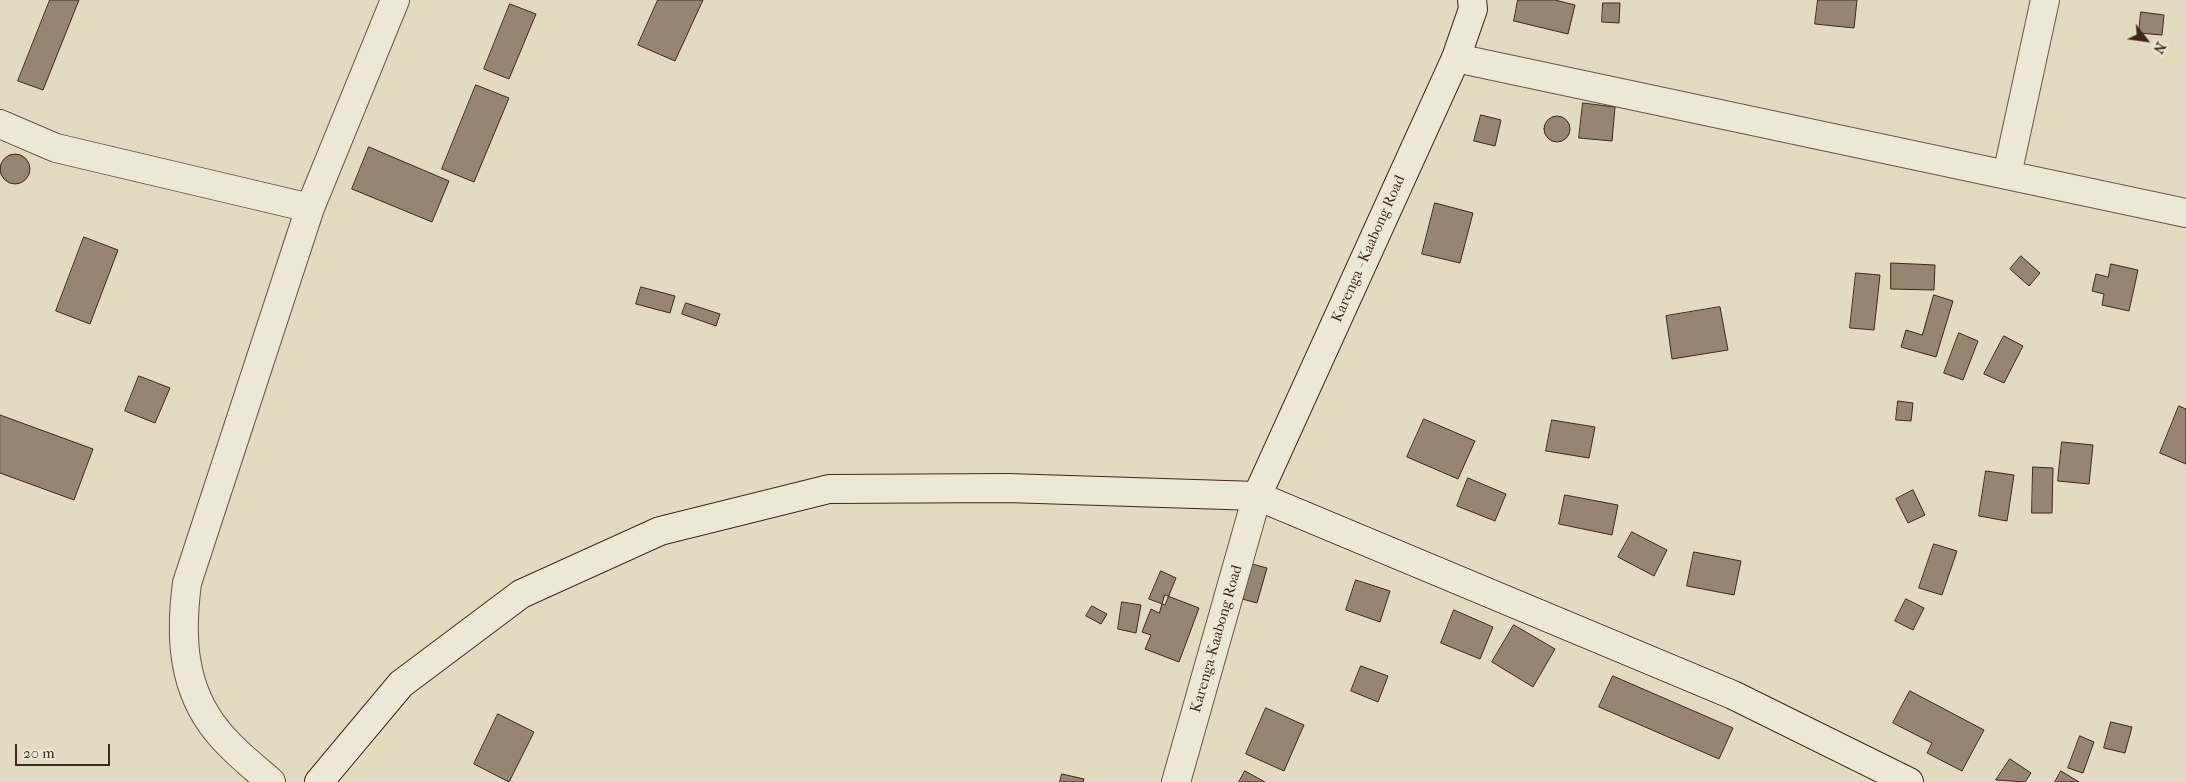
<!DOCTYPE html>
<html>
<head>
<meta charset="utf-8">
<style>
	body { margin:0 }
	#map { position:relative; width:2186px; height:782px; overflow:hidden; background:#e3dbbf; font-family:"IM FELL French Canon",serif }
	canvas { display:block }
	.north { position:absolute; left:2121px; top:15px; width:50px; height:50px; -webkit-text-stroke:4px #ede8d5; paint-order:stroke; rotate:120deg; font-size:14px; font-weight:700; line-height:20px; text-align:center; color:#40271c }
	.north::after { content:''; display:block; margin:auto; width:18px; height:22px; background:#40271c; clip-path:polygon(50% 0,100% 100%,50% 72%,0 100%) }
	.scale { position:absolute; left:15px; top:744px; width:95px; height:22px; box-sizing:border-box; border:2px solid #40271c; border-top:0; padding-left:6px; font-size:15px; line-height:18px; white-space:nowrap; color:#40271c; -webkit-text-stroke:4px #ede8d5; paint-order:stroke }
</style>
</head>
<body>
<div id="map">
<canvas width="2186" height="782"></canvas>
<div class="north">N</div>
<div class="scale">20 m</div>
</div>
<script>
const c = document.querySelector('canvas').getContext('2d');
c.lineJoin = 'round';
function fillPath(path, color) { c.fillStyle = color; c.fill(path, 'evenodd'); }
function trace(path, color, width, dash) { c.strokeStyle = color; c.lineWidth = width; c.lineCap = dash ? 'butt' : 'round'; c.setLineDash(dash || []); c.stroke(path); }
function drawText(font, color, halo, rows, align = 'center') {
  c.font = font + ' "IM FELL French Canon",serif'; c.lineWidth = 4; c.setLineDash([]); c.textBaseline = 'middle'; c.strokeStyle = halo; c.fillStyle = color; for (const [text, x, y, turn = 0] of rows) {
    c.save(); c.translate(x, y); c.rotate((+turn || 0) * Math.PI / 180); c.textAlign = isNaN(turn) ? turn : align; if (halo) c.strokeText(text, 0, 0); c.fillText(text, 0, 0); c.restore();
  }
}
const building = new Path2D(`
	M50,0H79L43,90L18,81Z
	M658,0H703L675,61L638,45Z
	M1518,0H1555L1575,5L1568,34L1514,21Z
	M1818,0H1857L1854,28L1815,24Z
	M1603,3H1620L1619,23L1602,22Z
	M510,4L536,14L509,79L484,69Z
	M2141,12L2164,15L2162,35L2139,33Z
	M476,85L509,98L474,182L442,169Z
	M1583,103L1615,107L1612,141L1579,138Z
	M1481,115L1501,120L1495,146L1474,141Z
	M1544 129a13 13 0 1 1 26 0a13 13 0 1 1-26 0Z
	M369,147L449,181L432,222L352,189Z
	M0 169a15 15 0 1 1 30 0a15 15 0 1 1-30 0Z
	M1435,203L1473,213L1460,263L1422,254Z
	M84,237L118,250L90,324L56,311Z
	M2021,256L2040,273L2029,286L2010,269Z
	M1891,263L1935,265L1934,290L1891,289Z
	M2111,264L2138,270L2129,311L2102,305L2104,294L2092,291L2096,274L2108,277Z
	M1856,273L1880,275L1874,330L1850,328Z
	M641,287L675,296L670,313L636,304Z
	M1934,295L1953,301L1936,357L1901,347L1906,330L1922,335Z
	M686,303L720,314L716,326L682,314Z
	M1720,307L1728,350L1672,359L1666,316Z
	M1959,333L1978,341L1963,380L1944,373Z
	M2004,336L2023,346L2004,383L1984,374Z
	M139,376L170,388L155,423L125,411Z
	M1898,401L1913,403L1911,421L1896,420Z
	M2179,406L2186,409V464L2160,453Z
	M0,415L93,449L74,500L0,473Z
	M1424,419L1475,441L1458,479L1407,457Z
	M1552,420L1595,427L1589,458L1546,451Z
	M2062,442L2093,445L2089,484L2058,481Z
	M2033,467L2053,468L2052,513H2032Z
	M1986,471L2014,475L2007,521L1979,516Z
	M1468,478L1506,494L1495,521L1457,506Z
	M1913,490L1925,515L1908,523L1896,499Z
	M1565,495L1618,505L1612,535L1559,524Z
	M1632,532L1667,550L1654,576L1618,557Z
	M1934,544L1957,551L1942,595L1919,588Z
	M1694,552L1741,561L1734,595L1687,586Z
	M1252,564L1267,568L1257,603L1242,599Z
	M1161,571L1176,578L1165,605L1149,599Z
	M1356,580L1390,591L1380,622L1346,610Z
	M1165,595L1199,608L1179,662L1145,649L1151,635L1142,632L1151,609L1159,613Z
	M1906,599L1924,608L1913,630L1895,621Z
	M1122,602L1141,605L1136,633L1118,629Z
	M1092,606L1107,614L1101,624L1086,616Z
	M1454,610L1493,627L1480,659L1441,643Z
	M1514,625L1555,649L1533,687L1492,662Z
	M1361,666L1388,676L1378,702L1351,691Z
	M1613,676L1733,728L1719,759L1599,707Z
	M1910,691L1984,730L1962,771L1927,753L1932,743L1893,723Z
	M1266,708L1304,725L1284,771L1246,754Z
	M498,714L534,732L509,782L474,764Z
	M2111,722L2132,727L2125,753L2104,748Z
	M2080,736L2094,742L2083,773L2068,768Z
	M2010,759L2031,773L2025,782L1996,780Z
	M1245,771L1265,782H1239Z
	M2061,771L2079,782H2055Z
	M1062,774L1084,779L1083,782H1060Z`);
const minor = new Path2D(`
	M1456,58L2186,213
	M0,124L56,148L310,208
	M2007,175L2045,0
	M271,782C253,766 233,751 218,732C182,689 180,636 187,583L310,208L395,0`);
const tertiary = new Path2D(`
	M1176,782L1257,496`);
const secondary = new Path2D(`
	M1257,496L1456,58L1473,9L1472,0
	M319,782L401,684L521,594L660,531L829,489L1007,488L1257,496L1733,695L1909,782`);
const streetNames = [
	["Karenga - Kaabong Road",1369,249,-66],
	["Karenga-Kaabong Road",1217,639,-74]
];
fillPath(building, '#958571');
trace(building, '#40271c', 1);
trace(minor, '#695445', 30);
trace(tertiary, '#695445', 30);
trace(secondary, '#40271c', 30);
trace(minor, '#ede8d5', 28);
trace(tertiary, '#ede8d5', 28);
trace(secondary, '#ede8d5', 28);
drawText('15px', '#40271c', '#ede8d5', streetNames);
</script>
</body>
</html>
